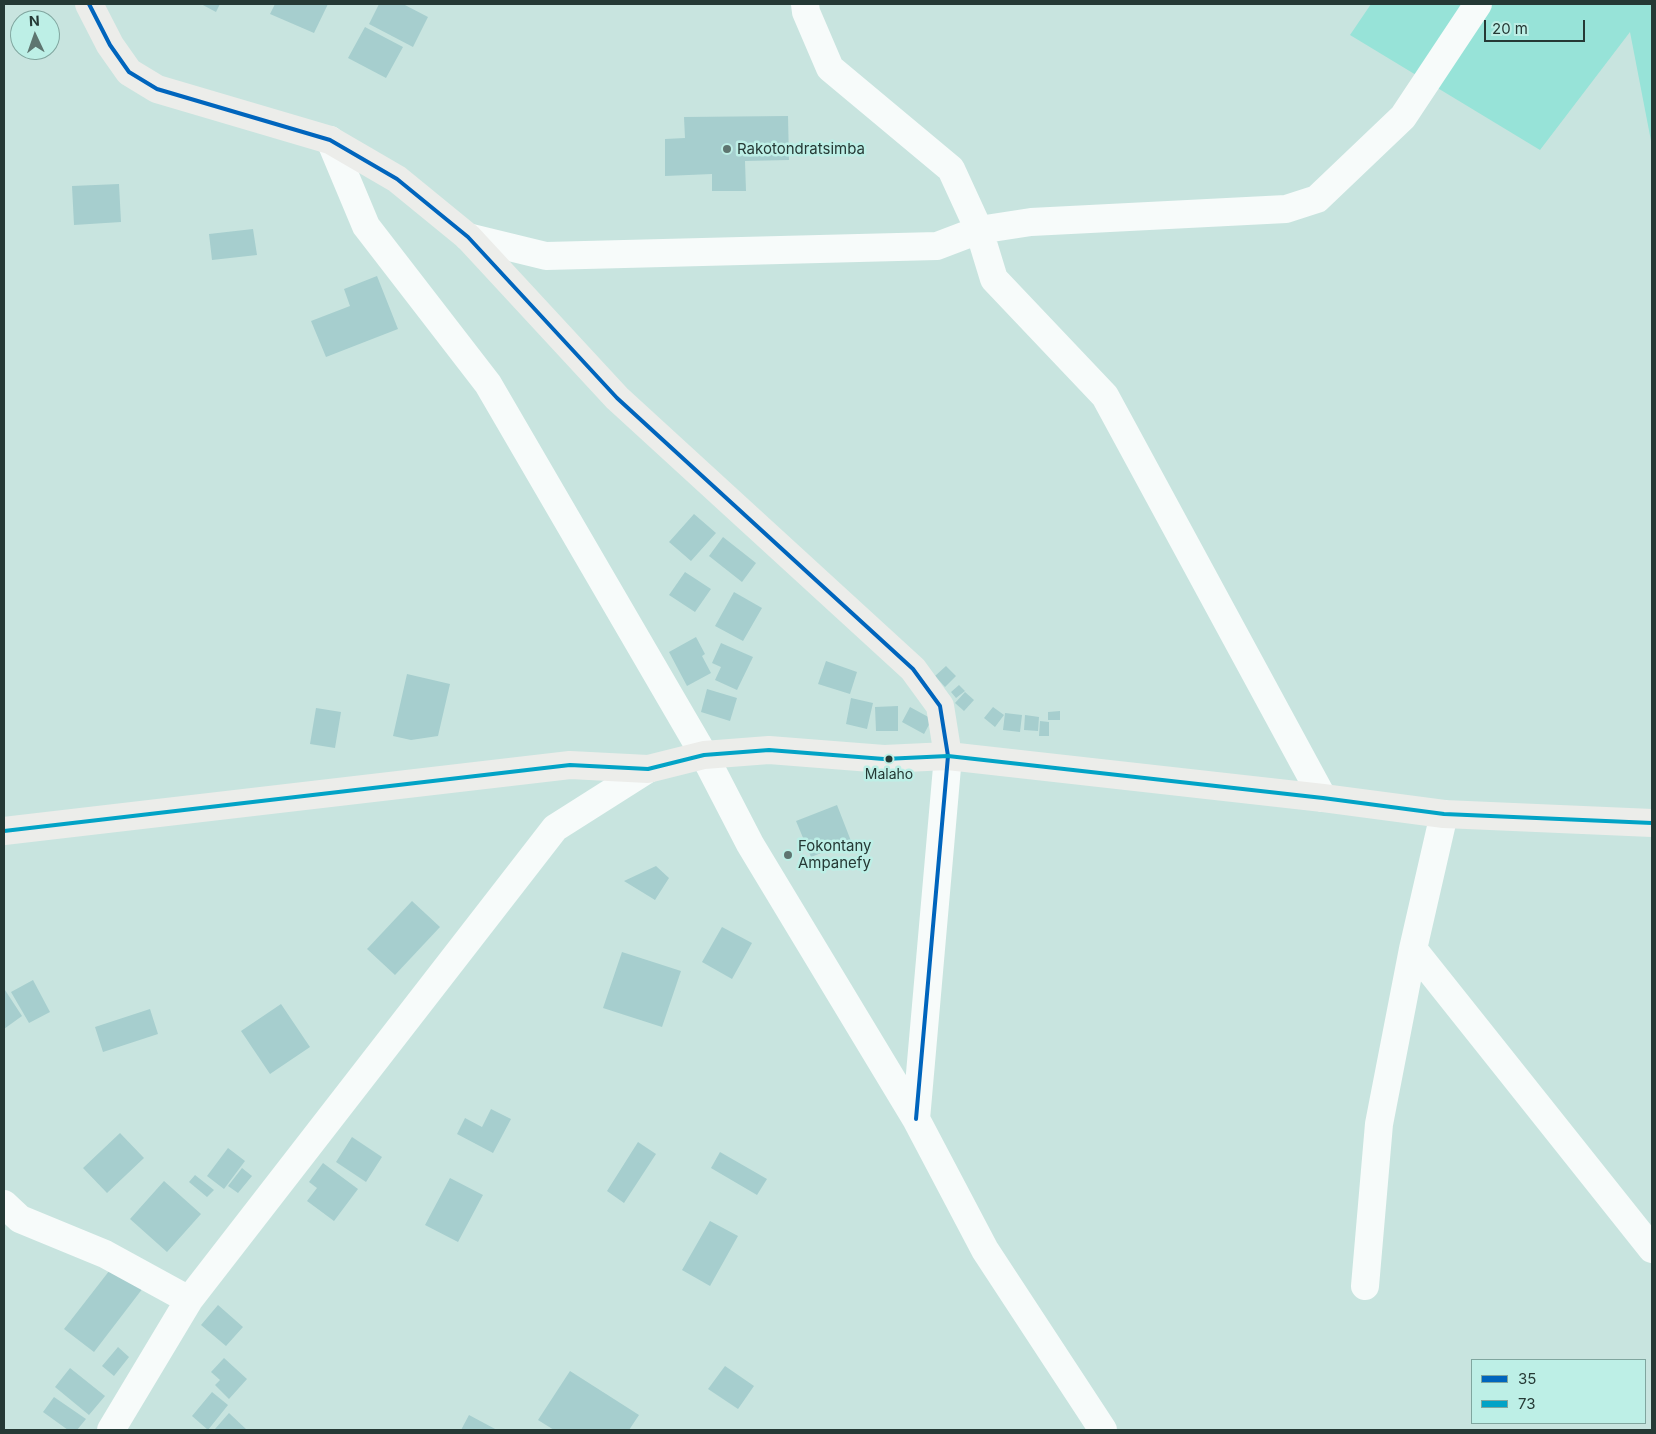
<!DOCTYPE html>
<html>
<head>
<meta charset="utf-8">
<style>
	body { margin:0 }
	#map { position:relative; width:1656px; height:1434px; overflow:hidden; background:#c8e4df; font-family:Inter,sans-serif }
	canvas { display:block }
	.frame { position:absolute; inset:0; border:5px solid #253935; pointer-events:none }
	.legend { position:absolute; left:1471px; top:1359px; width:175px; height:65px; box-sizing:border-box; background:#bdefe6; border:1px solid #80a69f; margin:0; padding:6px 9px; list-style:none; font-size:15px; color:#253935 }
	.legend li { display:flex; align-items:center; gap:10px; height:25px }
	.legend b { width:25px; border:1px solid #80a69f }
	.north { position:absolute; left:10px; top:10px; width:50px; height:50px; box-sizing:border-box; background:#bdefe6; border:1px solid #80a69f; border-radius:50%; rotate:357deg; font-size:14px; font-weight:700; line-height:20px; text-align:center; color:#253935 }
	.north::after { content:''; display:block; margin:auto; width:18px; height:22px; background:#5e7570; clip-path:polygon(50% 0,100% 100%,50% 72%,0 100%) }
	.scale { position:absolute; left:1484px; top:20px; width:101px; height:22px; box-sizing:border-box; border:2px solid #253935; border-top:0; padding-left:6px; font-size:15px; line-height:18px; white-space:nowrap; color:#253935; -webkit-text-stroke:4px #bdefe6; paint-order:stroke }
</style>
</head>
<body>
<div id="map">
<canvas width="1656" height="1434"></canvas>
<div class="frame"></div>
<ul class="legend">
<li><b style="height:6px;background:#0065bd"></b>35</li>
<li><b style="height:6px;background:#02a3c6"></b>73</li>
</ul>
<div class="north">N</div>
<div class="scale">20 m</div>
</div>
<script>
const c = document.querySelector('canvas').getContext('2d');
c.lineJoin = 'round';
function fillPath(path, color) { c.fillStyle = color; c.fill(path, 'evenodd'); }
function trace(path, color, width, dash) { c.strokeStyle = color; c.lineWidth = width; c.lineCap = dash ? 'butt' : 'round'; c.setLineDash(dash || []); c.stroke(path); }
function drawText(font, color, halo, rows, align = 'center') {
  c.font = font + ' Inter,sans-serif'; c.lineWidth = 5; c.setLineDash([]); c.textBaseline = 'middle'; c.strokeStyle = halo; c.fillStyle = color; for (const [text, x, y, turn = 0] of rows) {
    c.save(); c.translate(x, y); c.rotate((+turn || 0) * Math.PI / 180); c.textAlign = isNaN(turn) ? turn : align; if (halo) c.strokeText(text, 0, 0); c.fillText(text, 0, 0); c.restore();
  }
}
const green = new Path2D(`
	M1371,4H1652V146L1630,32L1540,150L1350,35Z`);
const building = new Path2D(`
	M201,4H220L216,12Z
	M275,4H328L314,33L270,14Z
	M379,4H403L428,17L413,47L369,24Z
	M365,27L403,47L386,78L348,58Z
	M788,116L789,160L745,161L746,191H712V174L665,176V139L685,138L684,117Z
	M119,184L121,222L74,225L72,186Z
	M253,229L257,255L212,260L209,234Z
	M377,276L398,329L326,357L311,321L350,306L344,289Z
	M694,514L716,533L691,561L669,542Z
	M723,537L756,563L742,582L709,556Z
	M685,572L711,589L695,612L669,595Z
	M734,592L762,608L743,641L715,626Z
	M696,637L705,654L702,656L711,673L687,686L669,652Z
	M721,643L753,657L737,690L715,680L721,667L712,663Z
	M826,661L857,672L850,694L818,684Z
	M946,666L956,676L945,687L935,676Z
	M407,674L450,684L438,736L411,740L393,736Z
	M959,685L965,691L956,698L951,692Z
	M707,689L737,698L730,721L701,712Z
	M965,692L974,700L964,711L955,703Z
	M851,698L873,703L867,729L846,724Z
	M898,706V731H876L875,707Z
	M910,707L932,719L924,734L902,722Z
	M993,707L1004,715L995,727L984,718Z
	M316,708L341,712L335,748L310,744Z
	M1060,711V720H1048V712Z
	M1005,713L1022,715L1020,732L1003,730Z
	M1025,715L1039,717L1038,731L1024,730Z
	M1040,721L1049,722V736H1039Z
	M837,805L851,841L811,857L796,821Z
	M656,866L669,878L655,900L624,881Z
	M412,901L440,927L395,975L367,949Z
	M722,927L752,943L732,979L702,962Z
	M622,952L681,971L662,1027L603,1008Z
	M33,980L50,1012L29,1023L11,992Z
	M5,990L22,1016L4,1029V991Z
	M281,1004L310,1047L270,1074L241,1031Z
	M150,1009L158,1034L103,1052L95,1027Z
	M491,1109L511,1119L493,1153L457,1134L465,1118L482,1127Z
	M120,1133L144,1158L107,1193L83,1168Z
	M352,1137L382,1157L366,1182L336,1162Z
	M638,1142L656,1154L624,1203L607,1191Z
	M228,1148L245,1161L224,1189L207,1176Z
	M720,1152L767,1179L757,1195L711,1168Z
	M323,1163L358,1189L334,1221L307,1201L317,1188L309,1182Z
	M242,1168L252,1176L238,1193L228,1186Z
	M195,1175L214,1190L207,1197L189,1182Z
	M450,1178L483,1195L458,1242L425,1225Z
	M164,1181L201,1214L167,1252L130,1219Z
	M710,1221L738,1236L710,1286L682,1270Z
	M113,1266L143,1288L94,1352L64,1329Z
	M218,1305L243,1327L226,1346L201,1325Z
	M118,1347L129,1357L114,1376L102,1366Z
	M224,1358L247,1379L229,1399L215,1385L220,1380L211,1372Z
	M725,1366L754,1386L738,1409L708,1389Z
	M70,1368L105,1396L89,1415L55,1387Z
	M570,1371L639,1415L629,1430H554L538,1420Z
	M212,1392L228,1405L208,1430L192,1416Z
	M54,1397L86,1419L77,1430H68L43,1412Z
	M229,1413L247,1430L215,1429Z
	M469,1415L497,1430H461Z`);
const street = new Path2D(`
	M805,4L806,12L830,68L951,169L979,230L994,279L1105,396L1323,798
	M330,140L366,226L488,384L704,755L750,844L916,1119L985,1250L1103,1430
	M468,237L546,256L937,246L979,230L1031,222L1286,209L1317,199L1403,117L1478,4
	M1444,814L1413,949L1652,1249
	M916,1119L948,756
	M4,1204L20,1219L105,1254L189,1300
	M1365,1286L1379,1124L1413,949
	M111,1430L189,1300L555,828L648,769`);
const secondary = new Path2D(`
	M89,4L110,45L129,72L157,89L330,140L397,179L468,237L617,398L913,669L940,706L948,756
	M4,831L570,765L648,769L704,755L769,750L884,759L948,756L1323,798L1444,814L1652,823`);
const bus1 = new Path2D(`
	M89,4L110,45L129,72L157,89L330,140L397,179L468,237L617,398L913,669L940,706L948,756L916,1119`);
const bus2 = new Path2D(`
	M4,831L570,765L648,769L704,755L769,750L884,759L948,756L1323,798L1444,814L1652,823`);
const markers = [
	[727,149,5,"#5e7570"],
	[889,759,4.5,"#253935"],
	[788,855,5,"#5e7570"]
];
const busNames = [
	["Malaho",889,775]
];
const poiNames = [
	["Rakotondratsimba",737,149],
	["Fokontany",798,846],
	["Ampanefy",798,863]
];
fillPath(green, '#97e3d8');
fillPath(building, '#a6cece');
trace(street, '#f7fbfa', 28);
trace(secondary, '#ecedea', 28);
trace(bus1, '#0065bd', 4);
trace(bus2, '#02a3c6', 4);
for (const [x, y, r, color] of markers) { const dot = new Path2D(); dot.arc(x, y, r, 0, 2 * Math.PI); c.fillStyle = color; c.fill(dot); trace(dot, '#bdefe6', 2); }
drawText('14px', '#253935', '#bdefe6', busNames);
drawText('15px', '#253935', '#bdefe6', poiNames, 'left');
</script>
</body>
</html>
